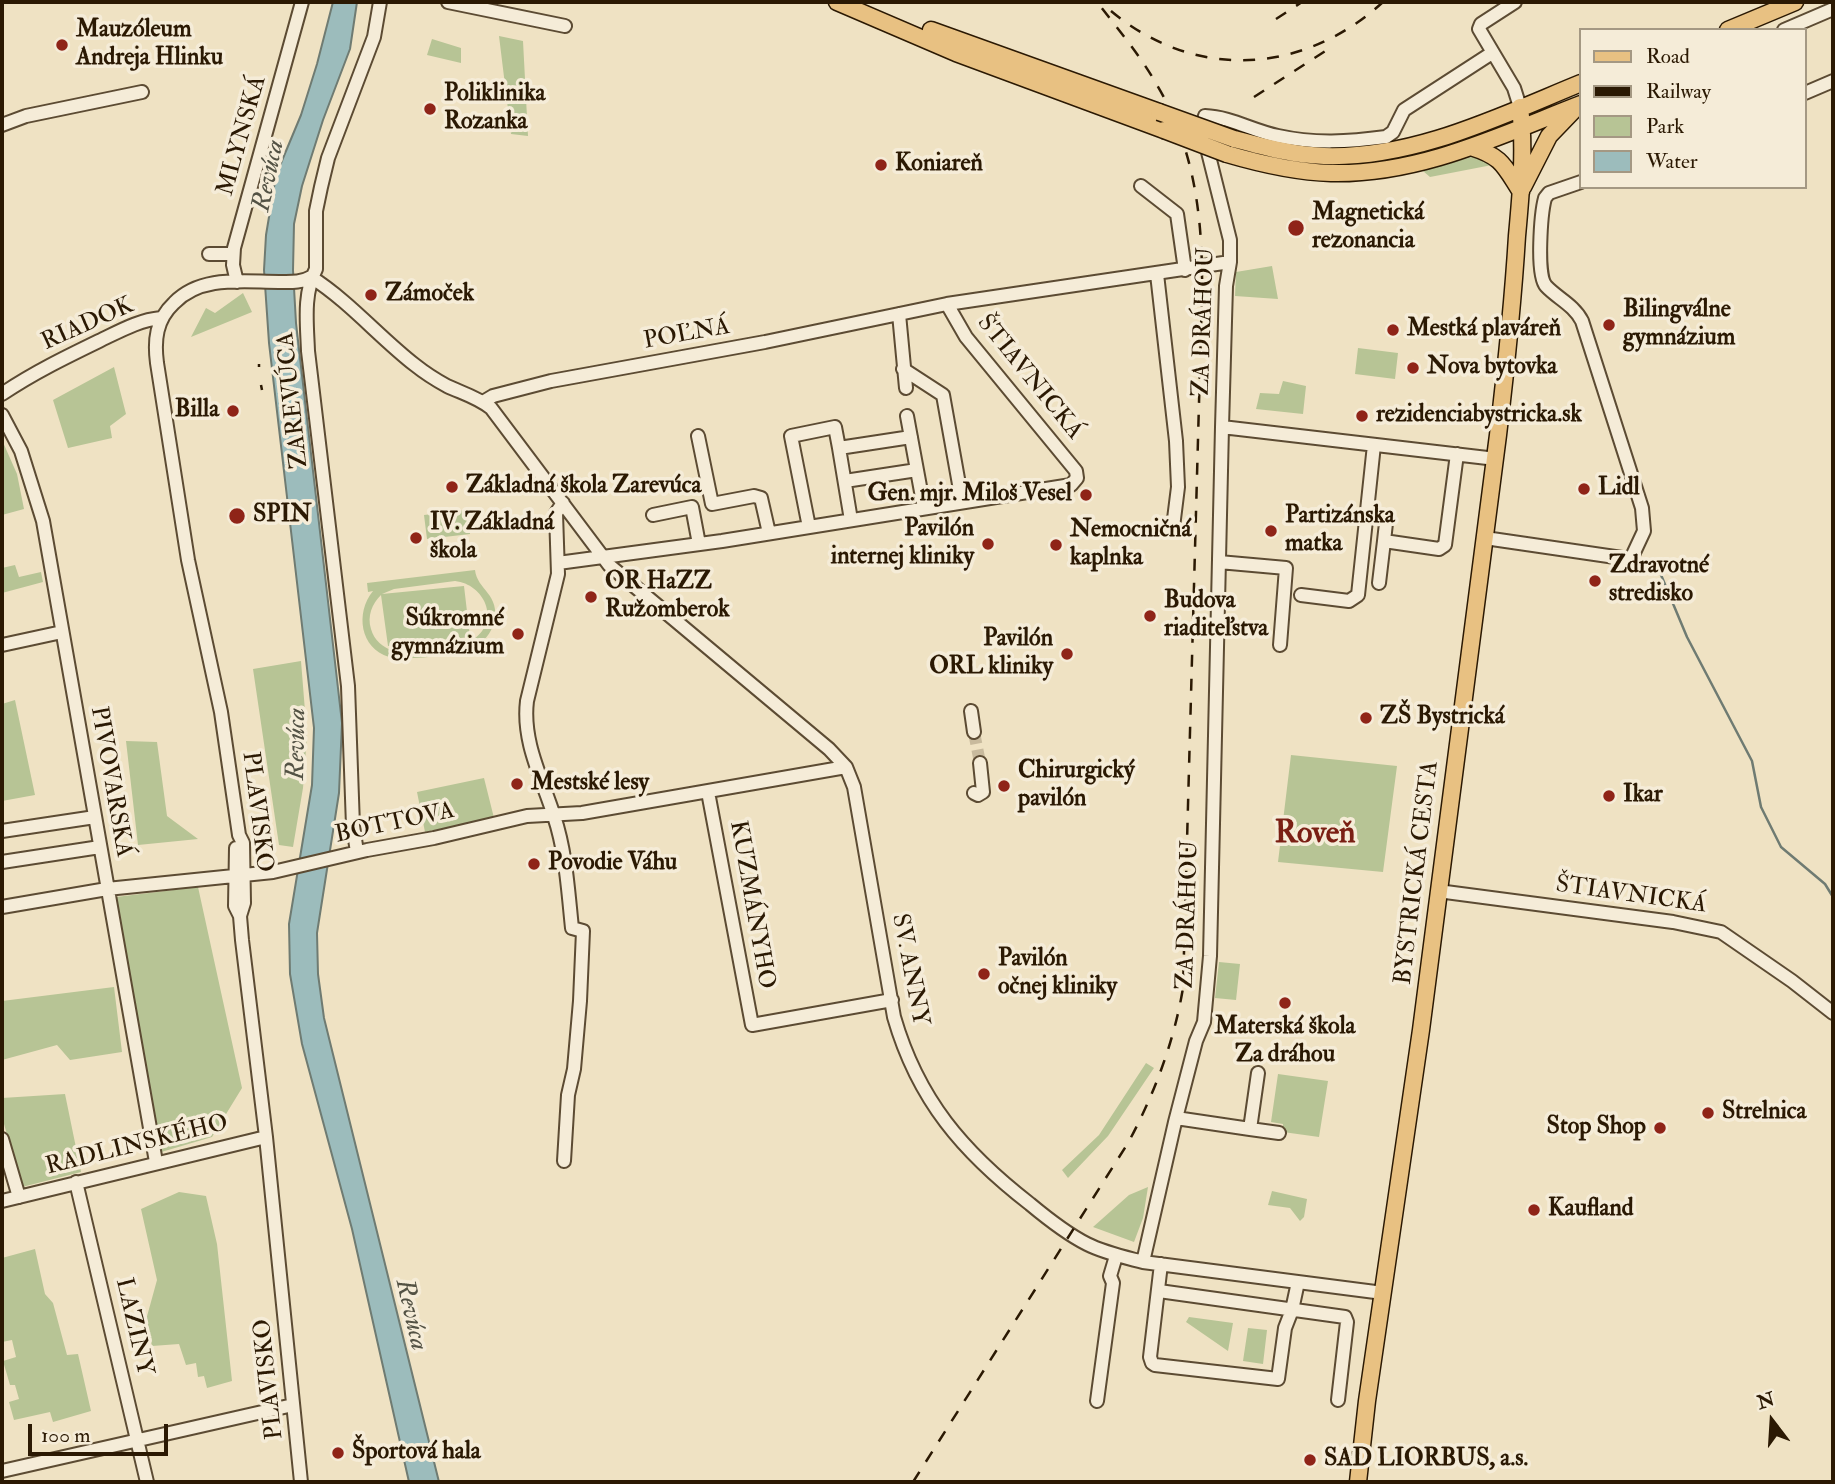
<!DOCTYPE html>
<html>
<head>
<meta charset="utf-8">
<style>
	body { margin:0 }
	#map { position:relative; width:1835px; height:1484px; overflow:hidden; background:#efe2c3; font-family:"IM FELL Double Pica",serif }
	canvas { display:block }
	.frame { position:absolute; inset:0; border:4px solid #2b1903; pointer-events:none }
	.legend { position:absolute; left:1579px; top:28px; width:228px; height:161px; box-sizing:border-box; background:#f5ecd8; border:2px solid #a49883; margin:0; padding:9px 12px; list-style:none; font-size:21px; color:#2b1903 }
	.legend li { display:flex; align-items:center; gap:14px; height:35px }
	.legend b { width:35px; border:2px solid #a49883 }
	.north { position:absolute; left:1737px; top:1386px; width:70px; height:70px; -webkit-text-stroke:5px #f5ecd8; paint-order:stroke; rotate:343deg; font-size:19px; font-weight:700; line-height:28px; text-align:center; color:#2b1903 }
	.north::after { content:''; display:block; margin:auto; width:24px; height:32px; background:#2b1903; clip-path:polygon(50% 0,100% 100%,50% 72%,0 100%) }
	.scale { position:absolute; left:28px; top:1424px; width:140px; height:32px; box-sizing:border-box; border:4px solid #2b1903; border-top:0; padding-left:9px; font-size:21px; line-height:24px; white-space:nowrap; color:#2b1903; -webkit-text-stroke:5px #f5ecd8; paint-order:stroke }
</style>
</head>
<body>
<div id="map">
<canvas width="1835" height="1484"></canvas>
<div class="frame"></div>
<ul class="legend">
<li><b style="height:9px;background:#e8c182"></b>Road</li>
<li><b style="height:9px;background:#2b1903"></b>Railway</li>
<li><b style="height:19px;background:#b7c495"></b>Park</li>
<li><b style="height:19px;background:#9cbcbc"></b>Water</li>
</ul>
<div class="north">N</div>
<div class="scale">100 m</div>
</div>
<script>
const c = document.querySelector('canvas').getContext('2d');
c.lineJoin = 'round';
function fillPath(path, color) { c.fillStyle = color; c.fill(path, 'evenodd'); }
function trace(path, color, width, dash) { c.strokeStyle = color; c.lineWidth = width; c.lineCap = dash ? 'butt' : 'round'; c.setLineDash(dash || []); c.stroke(path); }
function drawText(font, color, halo, rows, align = 'center') {
  c.font = font + ' "IM FELL Double Pica",serif'; c.lineWidth = 7; c.setLineDash([]); c.textBaseline = 'middle'; c.strokeStyle = halo; c.fillStyle = color; for (const [text, x, y, turn = 0] of rows) {
    c.save(); c.translate(x, y); c.rotate((+turn || 0) * Math.PI / 180); c.textAlign = isNaN(turn) ? turn : align; if (halo) c.strokeText(text, 0, 0); c.fillText(text, 0, 0); c.restore();
  }
}
const green = new Path2D(`
	M499,36L523,41L528,136L511,134Z
	M432,39L461,48V63L427,55Z
	M1475,156L1495,161L1492,165L1430,177L1423,171Z
	M1272,266L1278,299L1235,296L1236,272Z
	M243,293L252,312L191,337L206,308L215,313Z
	M1358,348L1398,353L1395,379L1355,374Z
	M114,367L126,414L110,426L112,438L68,448L53,400Z
	M1283,381L1306,386L1303,414L1256,409L1260,393L1279,394Z
	M2,440L17,474L24,509L2,515Z
	M467,510L470,534L427,539L424,515Z
	M15,565L19,577L41,572L43,582L2,593V568Z
	M475,570C477,590 501,594 494,623C491,633 484,642 474,647C460,655 405,661 389,657C360,648 355,613 373,591L368,592L367,583ZM455,581C484,584 501,620 474,639C463,647 407,654 394,651C383,648 374,640 371,629C367,616 372,604 381,595L388,646L470,637L464,586L382,594L394,589Z
	M301,661L307,736L303,788L293,847L279,845L253,669Z
	M15,700L35,795L2,801V704Z
	M126,741L157,742L167,816L198,839L138,845Z
	M1291,755L1397,766L1383,872L1278,862Z
	M484,778L494,818L425,832L417,792Z
	M198,887L242,1088L212,1137L158,1153L116,897Z
	M1219,962L1240,964L1236,1000L1215,998Z
	M114,987L122,1052L70,1060L57,1045L2,1060V1001Z
	M1146,1063L1154,1068L1108,1136L1068,1178L1062,1170L1099,1135Z
	M1278,1074L1328,1081L1319,1137L1283,1132V1124L1271,1122Z
	M65,1094L81,1172L22,1187L2,1117V1098Z
	M1148,1187L1143,1218L1134,1242L1093,1227L1129,1195Z
	M1272,1191L1307,1199L1304,1217L1300,1221L1290,1208L1268,1205Z
	M179,1192L206,1196L217,1244L232,1381L207,1388L204,1376L198,1377L196,1363L186,1365L179,1344L152,1346L146,1320L157,1280L141,1209Z
	M35,1249L45,1294L53,1303L67,1355L78,1354L91,1411L53,1422L50,1412L14,1420L9,1402L19,1399L15,1385H10L3,1361L16,1357L12,1340L2,1342V1258Z
	M1189,1317L1233,1323L1228,1351L1186,1322Z
	M1248,1328L1267,1330L1263,1364L1243,1361Z`);
const water = new Path2D(`
	M333,2H357L350,49L323,120L302,186L294,224L293,270L296,323L342,723L339,793L317,933L318,974L324,1018L439,1482H409L352,1229L302,1044L290,974L289,924L312,785L314,728L269,343L264,270L266,235L276,175L301,115L317,64Z`);
const stream = new Path2D(`
	M1656,563L1687,637L1752,761L1761,807L1781,847L1825,884L1833,897`);
const minorTunnel = new Path2D(`
	M974,732L980,763`);
const minor = new Path2D(`
	M448,2L565,26
	M1515,2L1481,24L1479,29L1514,88L1520,107
	M1784,30L1833,9
	M1805,93L1833,81
	M2,125L26,116L142,92
	M1141,186L1177,214L1185,270
	M209,254H233
	M1157,274L1176,441L1178,487L1173,527
	M311,277C350,302 379,337 415,365C425,373 436,380 447,386C462,393 477,397 491,408L609,565L829,749L846,767L854,787L894,1017C918,1100 963,1152 1030,1204C1048,1219 1067,1234 1087,1244C1105,1253 1124,1257 1143,1262L1383,1293
	M237,282L233,265L234,248L302,2
	M899,314L906,388
	M903,369L943,395L962,501
	M2,394C33,373 66,357 99,341C120,331 139,320 161,318
	M483,402L493,396L551,381L765,342L947,304L1230,262
	M2,415L21,451L43,521L156,1162
	M907,416L924,508
	M1222,427L1496,459
	M698,436L712,504L754,496L761,498L769,533
	M845,481L917,470
	M563,503L556,513L558,574L527,701C522,742 542,778 554,816C566,852 568,890 572,928L583,931L580,1001L574,1069L568,1095L564,1161
	M653,515L692,507L699,544
	M851,520L839,448L911,437
	M1386,523L1384,541L1439,549L1445,545L1457,454
	M809,527L791,436L835,427L839,448
	M1485,538L1622,558L1630,561L1644,531L1642,508L1582,321C1574,305 1557,298 1546,286C1536,275 1541,213 1545,198L1549,193L1581,182
	M1219,562L1286,568L1280,645
	M558,563L722,541L1071,485L1077,478L1076,471L966,337L947,304
	M1379,583L1384,541
	M1301,595L1349,601L1358,595L1374,445
	M2,645L62,632
	M971,711L974,732
	M708,792L752,1025L892,1000
	M974,793L978,795L983,792L980,763
	M2,831L95,817
	M236,848L235,906L240,916
	M357,852L353,826L348,686L308,351C307,323 303,294 316,269V211L321,187L328,158L374,37L380,2
	M2,862L100,847
	M1438,891L1673,922L1721,932L1792,981L1833,1013
	M2,907L107,889L273,872L367,850L434,838L527,816L582,813L846,767
	M1176,1118L1250,1129L1258,1073
	M1250,1129L1279,1133
	M2,1139L19,1197
	M76,1182L147,1482
	M2,1201L266,1137
	M1143,1262L1175,1122L1196,1041L1204,1022L1210,956L1222,427L1226,286L1230,262V240L1202,128L1205,116C1231,117 1253,131 1278,136C1314,144 1349,142 1386,137L1393,132L1404,110L1492,53
	M1161,1264L1150,1357L1152,1363L1155,1365L1278,1379L1285,1328L1292,1310L1298,1282
	M1159,1291L1345,1317L1347,1322L1338,1400
	M1097,1401L1113,1283L1110,1276L1116,1256
	M2,1471L293,1405
	M301,1482L266,1137L242,940L240,916L244,903L243,843L239,835L221,712L188,560L157,363C154,340 156,320 174,303C201,275 243,282 279,282C290,282 301,283 311,277`);
const major = new Path2D(`
	M837,2L956,53L1164,130
	M931,30L1159,112
	M1728,30L1795,2
	M1234,139C1264,147 1293,155 1324,156C1414,159 1500,116 1581,83
	M1471,147C1503,157 1504,166 1521,192
	M1227,154C1261,164 1295,172 1331,173C1420,175 1501,135 1581,104
	M1523,187L1549,136L1574,110
	M1358,1482L1367,1401L1421,1030L1498,435C1506,368 1513,302 1517,236C1521,193 1525,149 1520,107`);
const rail = new Path2D(`
	M1111,11C1195,81 1303,75 1383,2
	M1276,19L1302,2
	M1254,97L1330,48
	M259,364V367
	M261,385L262,390
	M913,1482L1128,1143C1154,1095 1174,1042 1183,988L1202,293C1203,220 1195,149 1157,85C1140,55 1118,29 1097,2`);
const majorBridge = new Path2D(`
	M1159,112L1234,139
	M1164,130L1227,154`);
const markers = [
	[62,45,7,"#8f2418"],
	[430,109,7,"#8f2418"],
	[881,165,7,"#8f2418"],
	[1296,228,9,"#8f2418"],
	[371,295,7,"#8f2418"],
	[1609,325,7,"#8f2418"],
	[1393,330,7,"#8f2418"],
	[1413,368,7,"#8f2418"],
	[233,411,7,"#8f2418"],
	[1362,416,7,"#8f2418"],
	[452,487,7,"#8f2418"],
	[1584,489,7,"#8f2418"],
	[1086,495,7,"#8f2418"],
	[237,516,9,"#8f2418"],
	[1271,531,7,"#8f2418"],
	[416,538,7,"#8f2418"],
	[988,544,7,"#8f2418"],
	[1056,545,7,"#8f2418"],
	[1595,581,7,"#8f2418"],
	[591,597,7,"#8f2418"],
	[1150,616,7,"#8f2418"],
	[518,634,7,"#8f2418"],
	[1067,654,7,"#8f2418"],
	[1366,718,7,"#8f2418"],
	[517,784,7,"#8f2418"],
	[1004,786,7,"#8f2418"],
	[1609,796,7,"#8f2418"],
	[534,864,7,"#8f2418"],
	[984,974,7,"#8f2418"],
	[1285,1003,7,"#8f2418"],
	[1708,1113,7,"#8f2418"],
	[1660,1128,7,"#8f2418"],
	[1534,1210,7,"#8f2418"],
	[338,1453,7,"#8f2418"],
	[1310,1460,7,"#8f2418"]
];
const poiNames = [
	["Mauzóleum",76,31],
	["Andreja Hlinku",76,59],
	["Poliklinika",444,95],
	["Rozanka",444,123],
	["Koniareň",895,165],
	["Magnetická",1312,214],
	["rezonancia",1312,242],
	["Zámoček",385,295],
	["Bilingválne",1623,311],
	["gymnázium",1623,339],
	["Mestká plaváreň",1407,330],
	["Nova bytovka",1427,368],
	["Billa",219,411,"right"],
	["rezidenciabystricka.sk",1376,416],
	["Základná škola Zarevúca",466,487],
	["Lidl",1598,489],
	["Gen. mjr. Miloš Vesel",1072,495,"right"],
	["SPIN",253,516],
	["Partizánska",1285,517],
	["matka",1285,545],
	["IV. Základná",430,524],
	["škola",430,552],
	["Pavilón",974,530,"right"],
	["internej kliniky",974,558,"right"],
	["Nemocničná",1070,531],
	["kaplnka",1070,559],
	["Zdravotné",1609,567],
	["stredisko",1609,595],
	["OR HaZZ",605,583],
	["Ružomberok",605,611],
	["Budova",1164,602],
	["riaditeľstva",1164,630],
	["Súkromné",504,620,"right"],
	["gymnázium",504,648,"right"],
	["Pavilón",1053,640,"right"],
	["ORL kliniky",1053,668,"right"],
	["ZŠ Bystrická",1380,718],
	["Chirurgický",1018,772],
	["pavilón",1018,800],
	["Mestské lesy",531,784],
	["Ikar",1623,796],
	["Povodie Váhu",548,864],
	["Pavilón",998,960],
	["očnej kliniky",998,988],
	["Materská škola",1285,1028,"center"],
	["Za dráhou",1285,1056,"center"],
	["Strelnica",1722,1113],
	["Stop Shop",1646,1128,"right"],
	["Kaufland",1548,1210],
	["Športová hala",352,1453],
	["SAD LIORBUS, a.s.",1324,1460]
];
const streetNames = [
	["MLYNSKÁ",243,136,-74],
	["ZA DRÁHOU",1205,322,-88],
	["RIADOK",88,325,-24],
	["POĽNÁ",687,335,-10],
	["ŠTIAVNICKÁ",1029,378,51],
	["ZAREVÚCA",294,400,-96],
	["PIVOVARSKÁ",110,782,80],
	["PLAVISKO",256,812,83],
	["BOTTOVA",395,824,-12],
	["BYSTRICKÁ CESTA",1418,873,-83],
	["ŠTIAVNICKÁ",1631,896,8],
	["KUZMÁNYHO",751,905,80],
	["ZA DRÁHOU",1189,915,-88],
	["SV. ANNY",909,970,79],
	["RADLINSKÉHO",137,1146,-14],
	["LAZINY",133,1327,77],
	["PLAVISKO",270,1379,-96]
];
const waterNames = [
	["Revúca",270,176,-78],
	["Revúca",298,744,-89],
	["Revúca",410,1315,77]
];
const districtNames = [
	["Roveň",1315,835]
];
fillPath(green, '#b7c495');
fillPath(water, '#9cbcbc');
trace(water, '#6f7b72', 2);
trace(stream, '#6f7b72', 2.5);
trace(minorTunnel, '#c8ba9d', 12, [12, 6]);
trace(minor, '#5c4b33', 16);
trace(major, '#2b1903', 19);
trace(minor, '#f5ecd8', 12);
trace(major, '#e8c182', 16);
trace(rail, '#2b1903', 2.5, [12, 12]);
trace(majorBridge, '#2b1903', 19, []);
trace(majorBridge, '#e8c182', 16);
for (const [x, y, r, color] of markers) { const dot = new Path2D(); dot.arc(x, y, r, 0, 2 * Math.PI); c.fillStyle = color; c.fill(dot); trace(dot, '#f5ecd8', 2.5); }
drawText('bold 24px', '#2b1903', '#f5ecd8', poiNames, 'left');
drawText('24px', '#2b1903', '#f5ecd8', streetNames);
drawText('italic 26px', '#535244', '#f5ecd8', waterNames);
drawText('bold 32px', '#7a1f14', '#f5ecd8', districtNames);
</script>
</body>
</html>
